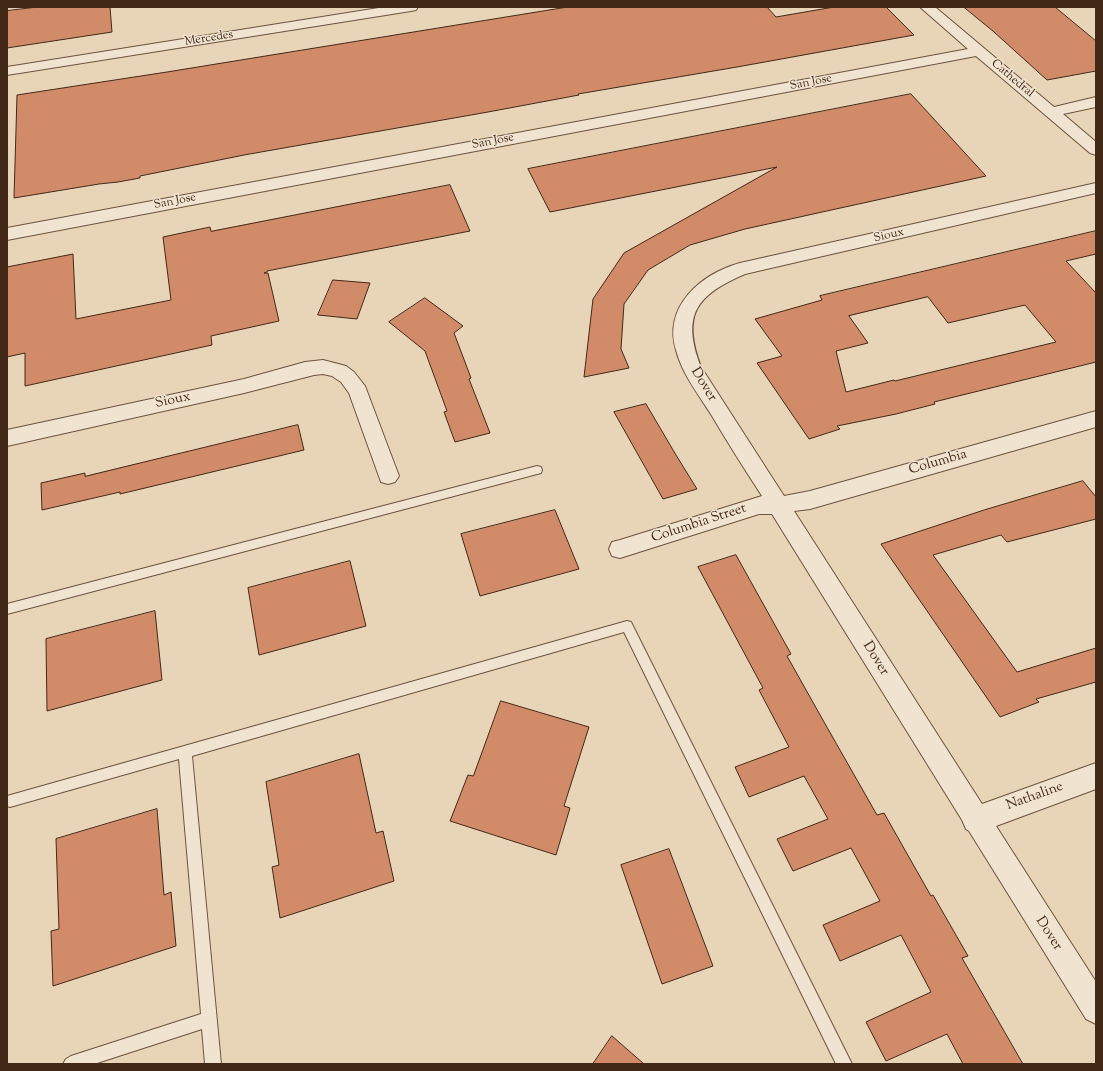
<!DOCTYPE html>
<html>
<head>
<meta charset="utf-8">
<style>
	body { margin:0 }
	#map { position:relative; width:1103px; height:1071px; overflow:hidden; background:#e8d5b8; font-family:"Sorts Mill Goudy",serif }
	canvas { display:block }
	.frame { position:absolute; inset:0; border:8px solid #422817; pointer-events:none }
</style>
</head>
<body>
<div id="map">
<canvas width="1103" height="1071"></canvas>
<div class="frame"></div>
</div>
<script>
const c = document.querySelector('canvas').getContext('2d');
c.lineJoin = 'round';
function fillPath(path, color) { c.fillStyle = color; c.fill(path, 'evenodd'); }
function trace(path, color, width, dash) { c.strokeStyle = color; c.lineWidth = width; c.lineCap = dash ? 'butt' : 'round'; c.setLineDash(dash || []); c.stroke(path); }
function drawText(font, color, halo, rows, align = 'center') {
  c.font = font + ' "Sorts Mill Goudy",serif'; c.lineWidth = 3; c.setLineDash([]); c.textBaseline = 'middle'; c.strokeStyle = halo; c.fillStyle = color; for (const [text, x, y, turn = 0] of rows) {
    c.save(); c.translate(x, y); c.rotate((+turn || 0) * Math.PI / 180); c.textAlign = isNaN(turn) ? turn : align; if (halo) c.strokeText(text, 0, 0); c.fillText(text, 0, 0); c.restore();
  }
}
const building = new Path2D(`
	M38,7H110L112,32L7,48V11Z
	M568,7H767L776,17L834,7H886L914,35L737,67L578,94L579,95L488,112L244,155L140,176V178L118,182L99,184L14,198L17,95L167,72Z
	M964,7H1055L1096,41V71L1047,80L994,32Z
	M911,94L986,176L745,229L690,245L648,270L624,304L621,349L629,368L584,377L593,299L624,253L777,167L550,212L528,169Z
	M450,185L470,231L267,271V272L264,273H268L279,321L211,336L212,345L25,386V353L7,357V267L73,254L76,319L171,300L163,237L210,227L211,231Z
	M1096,231V254L1066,261L1096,293V362L934,402L935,404L896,414L837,426L840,429L809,439L757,363L782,356L755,319L822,300L820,296ZM928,297L948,323L1025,305L1056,342L895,381L894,380L846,392L836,351L868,343L849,316Z
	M333,280L370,283L357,319L318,315Z
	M425,298L463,326L454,333L471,378L469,379L490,433L455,442L444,412L447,411L425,351L389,322Z
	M646,404L676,455L697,489L663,499L614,412Z
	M298,425L304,450L120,494V492L42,510L41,483L85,473V476Z
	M1083,481L1096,497V519L1007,542L1001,535L933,555L1017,672L1096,648V682L1036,699L1039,702L1000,717L881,544L984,510Z
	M555,510L579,569L480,596L461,534Z
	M736,555L791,654L787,656L824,722L877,815L884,813L931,896L933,895L968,956L962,958L1023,1064H963L947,1034L886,1061L866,1022L931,992L901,935L840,961L823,925L880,901L851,848L793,871L777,839L828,819L804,776L749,797L735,767L789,747L759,690L763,688L698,567Z
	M350,561L366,626L259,655L248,588Z
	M155,611L162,680L47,711L46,639Z
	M501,701L589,727L564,806L570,808L556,855L450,821L468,775L473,776Z
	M359,754L376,833L383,831L394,881L280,918L272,867L279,865L266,782Z
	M157,809L164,895L171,892L176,946L53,986L51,931L59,929L56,839Z
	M669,849L713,966L662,984L621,865Z
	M612,1036L644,1064H593Z`);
const lane = new Path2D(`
	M537,466L541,467L542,470L541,473L7,614V604Z
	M627,621L631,622L852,1064H836L624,632L192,756L221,1064H205L202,1029L94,1064H63L66,1059L71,1056L201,1014L179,759L10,807L7,806V796Z`);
const street = new Path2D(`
	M385,7H418L416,10L411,11L7,75V67Z
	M920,7H935L1054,107L1096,97V107L1063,114L1096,142V155L1090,153L976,56L7,240V228L968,49Z
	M1096,183V193L745,274C696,295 681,315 701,367L784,496L810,491L1096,411V427L810,509L794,511L982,804L1096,763V789L996,826L1096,982V1024L1086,1019L969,831L966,829L962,820L772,514H759L620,558L612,556L609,549L612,542L620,540L762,496C745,470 728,443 712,416C699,395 682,374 676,350C663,306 701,274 740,263Z
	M323,360L346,366L354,372L365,386L399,476L395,482L388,484L381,482L349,393L341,382L332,376L323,374L314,375L244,393L7,446V430L244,379L305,362Z`);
const farStreetnames = [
	["Mercedes",209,39,-9],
	["Cathedral",1012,79,40],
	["San Jose",811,83,-11],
	["San Jose",493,142,-11],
	["San Jose",175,202,-11],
	["Sioux",889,236,-13]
];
const streetNames = [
	["Dover",703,385,58],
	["Sioux",173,401,-12],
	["Columbia",938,463,-16],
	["Columbia Street",699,524,-18],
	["Dover",875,659,58],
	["Nathaline",1035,797,-20],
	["Dover",1048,934,57]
];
fillPath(building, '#d18b69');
trace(building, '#422817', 1);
trace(lane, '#6c533f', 2);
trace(street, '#6c533f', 2);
fillPath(lane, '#f0e4d1');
fillPath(street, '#f0e4d1');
drawText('12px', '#422817', '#f0e4d1', farStreetnames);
drawText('14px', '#422817', '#f0e4d1', streetNames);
</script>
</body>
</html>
